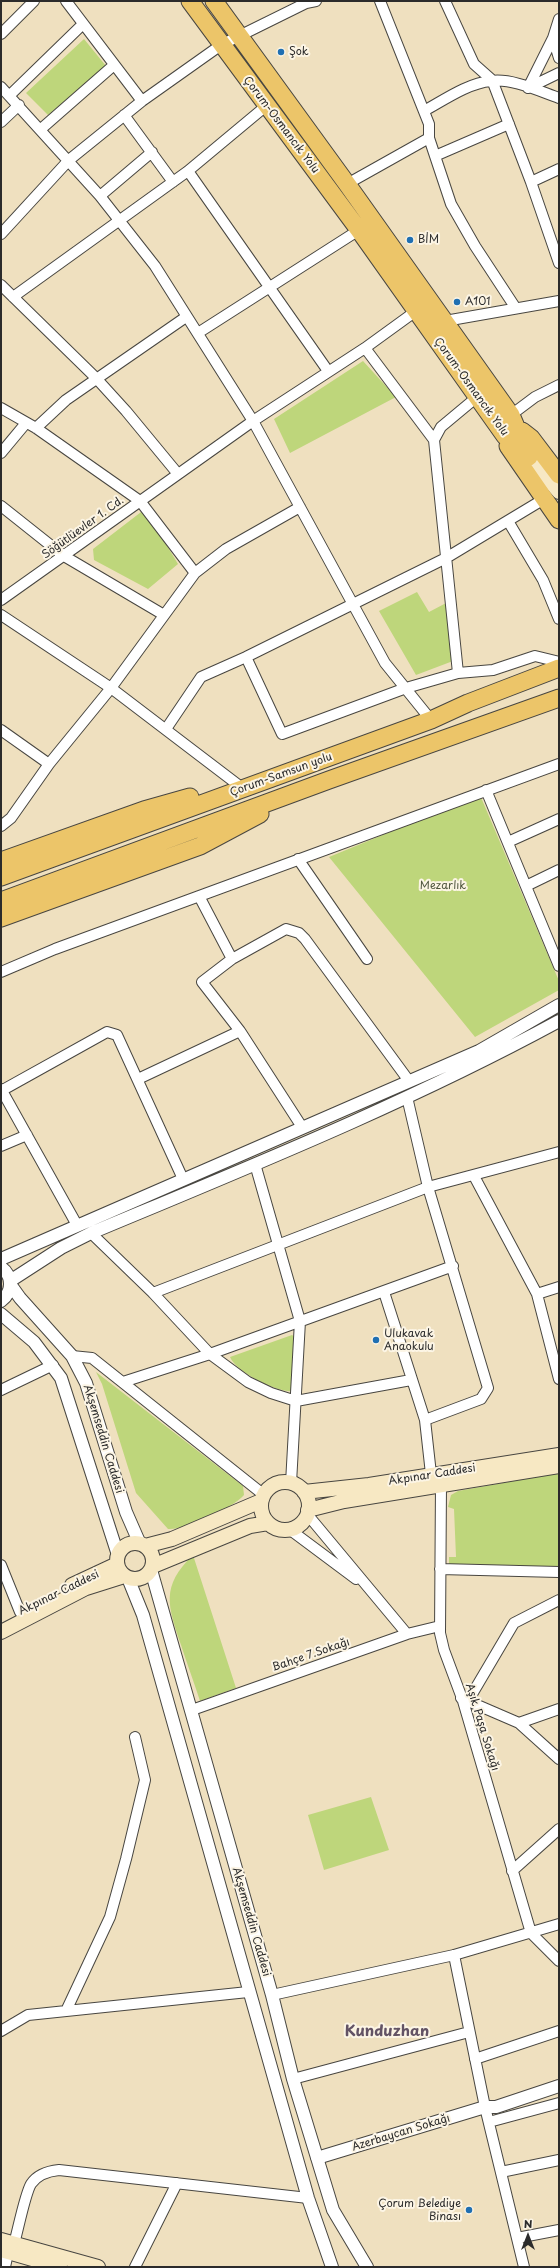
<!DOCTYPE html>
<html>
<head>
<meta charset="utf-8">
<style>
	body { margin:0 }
	#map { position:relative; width:560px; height:2268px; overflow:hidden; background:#efe0bf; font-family:"Playpen Sans",sans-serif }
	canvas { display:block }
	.frame { position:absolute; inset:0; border:2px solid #2b2b2b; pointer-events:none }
	.north { position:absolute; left:508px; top:2216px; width:40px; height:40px; -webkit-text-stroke:3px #fcf5e5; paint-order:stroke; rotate:0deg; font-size:11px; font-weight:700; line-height:16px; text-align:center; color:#2b2b2b }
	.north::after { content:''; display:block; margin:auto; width:14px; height:18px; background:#2b2b2b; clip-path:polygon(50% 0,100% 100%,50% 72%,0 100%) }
</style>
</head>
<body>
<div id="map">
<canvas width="560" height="2268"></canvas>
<div class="frame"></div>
<div class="north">N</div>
</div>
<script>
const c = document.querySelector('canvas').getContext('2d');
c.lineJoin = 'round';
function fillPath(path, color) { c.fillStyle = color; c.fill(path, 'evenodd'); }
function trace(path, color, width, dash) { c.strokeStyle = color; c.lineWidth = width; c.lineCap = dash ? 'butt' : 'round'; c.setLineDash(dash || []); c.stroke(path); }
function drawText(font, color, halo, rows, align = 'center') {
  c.font = font + ' "Playpen Sans",sans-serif'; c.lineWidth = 4; c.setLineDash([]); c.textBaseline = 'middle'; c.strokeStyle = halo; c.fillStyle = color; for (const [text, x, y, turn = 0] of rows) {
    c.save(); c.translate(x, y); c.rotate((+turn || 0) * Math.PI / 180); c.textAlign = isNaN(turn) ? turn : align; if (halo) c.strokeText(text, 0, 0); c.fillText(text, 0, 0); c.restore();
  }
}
const green = new Path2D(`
	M84,39L106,66L48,115L26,93Z
	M363,361L396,397L290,453L274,419Z
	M145,509L178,564L148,589L94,560L93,549Z
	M417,592L429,612L448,602L453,661L416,675L379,611Z
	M480,795L559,981V990L475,1037L329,857Z
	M292,1335L295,1337L293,1391C277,1393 236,1372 230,1357Z
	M96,1372L243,1486L244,1495C231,1509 187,1530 168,1529L136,1493L102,1384Z
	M559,1473V1568L457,1567L449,1564V1557H456L454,1509L448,1507L451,1495L458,1491Z
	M193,1555L236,1688L200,1701C194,1682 187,1664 181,1645C168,1606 160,1587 193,1555Z
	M371,1797L389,1850L324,1870L308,1815Z`);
const minor = new Path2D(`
	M66,1L142,101
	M380,1L429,124V138L451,204L475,246L515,307
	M445,1L474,64L492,80L531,182L559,263
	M1,34L34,1
	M553,38L559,58
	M1,87L100,196L155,266L253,421L385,663L431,720
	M528,88L553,38L559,19
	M528,88L559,73
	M10,95L83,24
	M424,111C444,100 468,83 491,81C512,78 539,91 559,98
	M124,115L173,182
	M1,122L19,105
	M41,129L114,65
	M435,156L509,124
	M188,171L328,371
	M531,182L559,169
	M347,184L429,138
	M100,196L152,152
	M1,234L69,160L142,101L221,45L306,3L316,1
	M1,285L96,378L126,411L178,474
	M13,297L188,171L266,106
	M445,321L559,301
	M198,333L359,230
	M365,348L434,440L458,673
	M1,408L36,428L140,501L195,573
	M511,415L535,397L559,385
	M36,428L66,400L186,317
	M434,440L441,427L477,397
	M1,453L26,423
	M1,506L64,556L164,615
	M508,521L543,580L559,619
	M1,600L253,421L365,348L416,311
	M1,615L111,688L237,784
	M246,657L282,734L406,688L458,673L493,670L535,656L559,662
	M166,729L201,677L246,657L446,558L544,499
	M1,730L49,764L111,688L195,573L226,549L300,507
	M486,790L559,966
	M1,826L11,818L49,764
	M508,842L559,819
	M298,859L367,959
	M526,886L559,870
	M199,896L232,959
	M1,972L55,949L559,764
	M138,1079L240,1031
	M1,1089L77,1225
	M1,1091L107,1032L117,1035L183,1179
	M407,1097L428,1187L488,1388L481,1399L425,1420
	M302,1127L240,1031L202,982L232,959L286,929L299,933L305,939L409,1081
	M1,1146L27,1135
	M255,1164L300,1321L291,1483
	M474,1176L537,1294L559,1379
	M91,1233L153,1293L210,1354L248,1382L271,1393L296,1401L411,1380
	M384,1292L425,1420L431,1474
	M153,1293L428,1187L559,1152
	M537,1294L559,1287
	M72,1356L92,1358L264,1495
	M123,1382L210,1354L453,1266
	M1,1390L53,1365
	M441,1484L440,1633L444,1650L463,1701L531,1933L559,1961
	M307,1514L407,1634
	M289,1529L356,1579
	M1,1565L20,1612
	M440,1569L559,1572
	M461,1698L519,1723L559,1759
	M468,1701L514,1623L559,1600
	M192,1710L407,1634L440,1626
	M519,1723L559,1709
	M512,1871L559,1829
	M454,1955L485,2107L524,2267
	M272,1995L454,1955L559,1924
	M66,2011L110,1917L126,1859L145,1780L135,1737
	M1,2031L28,2015L248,1992
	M475,2059L559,2031
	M293,2079L469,2032
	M489,2122L559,2103
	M501,2172L559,2160
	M517,2238L559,2230
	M14,2244C18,2230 25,2194 31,2184C37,2175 49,2171 59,2170L308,2198
	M5,2267L8,2253
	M135,2267L177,2183`);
const tertiary = new Path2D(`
	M1,1259L479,1051L559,1005
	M1,1267C13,1276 13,1292 1,1301
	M10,1281L61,1248L91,1233C249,1167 408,1103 559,1021
	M10,1284L20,1298L72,1356L86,1383L126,1512L140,1544
	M1,1314L34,1342L61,1378L118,1555
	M151,1570L272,1995L293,2079L333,2210L367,2267
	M128,1578L143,1615L308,2198L332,2267
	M317,2158L485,2107H496L559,2086`);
const secondary = new Path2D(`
	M529,457L559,492
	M261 1506a24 24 0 1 1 48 0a24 24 0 1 1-48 0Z
	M304,1492L369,1485L559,1455
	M308,1510L344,1501L559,1466
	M117 1561a18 18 0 1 1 36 0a18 18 0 1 1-36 0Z
	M145,1546L172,1539L261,1501
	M153,1566L250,1526L268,1523
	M72,1585L117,1564
	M1,1632L86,1588L124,1576
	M1,2240L98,2267
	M1,2250L60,2267`);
const trunk = new Path2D(`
	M190,1L359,230L505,436L529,457
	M214,1L347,184L511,415L528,455
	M522,431L531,438L559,475
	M508,446L559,520
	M1,861L144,810L190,797
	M1,877L431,720L468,703L559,668
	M1,901L329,780L559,698
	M1,918L200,846L260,814`);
const markers = [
	[281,52,4,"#1f6fb2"],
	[410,240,4,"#1f6fb2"],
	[457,302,4,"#1f6fb2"],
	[376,1340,4,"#1f6fb2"],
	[469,2210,4,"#1f6fb2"]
];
const poiNames = [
	["Şok",289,52],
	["BİM",418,240],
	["A101",465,302],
	["Ulukavak",384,1334],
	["Anaokulu",384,1347],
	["Çorum Belediye",461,2204,"right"],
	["Binası",461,2217,"right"]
];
const streetNames = [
	["Çorum-Osmancık Yolu",281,125,53],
	["Çorum-Osmancık Yolu",471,387,54],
	["Söğütlüevler 1. Cd.",83,528,-36],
	["Çorum-Samsun yolu",281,775,-20],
	["Akşemseddin Caddesi",103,1439,73],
	["Akpınar Caddesi",432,1475,-9],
	["Akpınar Caddesi",59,1593,-26],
	["Bahçe 7.Sokağı",311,1655,-19],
	["Aşık Paşa Sokağı",482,1727,73],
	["Akşemseddin Caddesi",251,1922,74],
	["Azerbaycan Sokağı",401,2133,-17]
];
const parkNames = [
	["Mezarlık",443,886]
];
const districtNames = [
	["Kunduzhan",387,2032]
];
fillPath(green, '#bed67b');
trace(minor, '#484641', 12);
trace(tertiary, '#484641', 14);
trace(secondary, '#484641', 16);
trace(trunk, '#484641', 19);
trace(minor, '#fff', 10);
trace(tertiary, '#fff', 12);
trace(secondary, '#f7e8c3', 14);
trace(trunk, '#ecc569', 17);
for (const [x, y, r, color] of markers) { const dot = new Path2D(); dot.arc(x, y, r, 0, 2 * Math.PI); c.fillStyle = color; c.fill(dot); trace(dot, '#fcf5e5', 1.5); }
drawText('11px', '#2b2b2b', '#fcf5e5', poiNames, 'left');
drawText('11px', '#2b2b2b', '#fcf5e5', streetNames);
drawText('11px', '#50563f', '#fcf5e5', parkNames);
drawText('bold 15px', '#635364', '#fcf5e5', districtNames);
</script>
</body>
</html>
